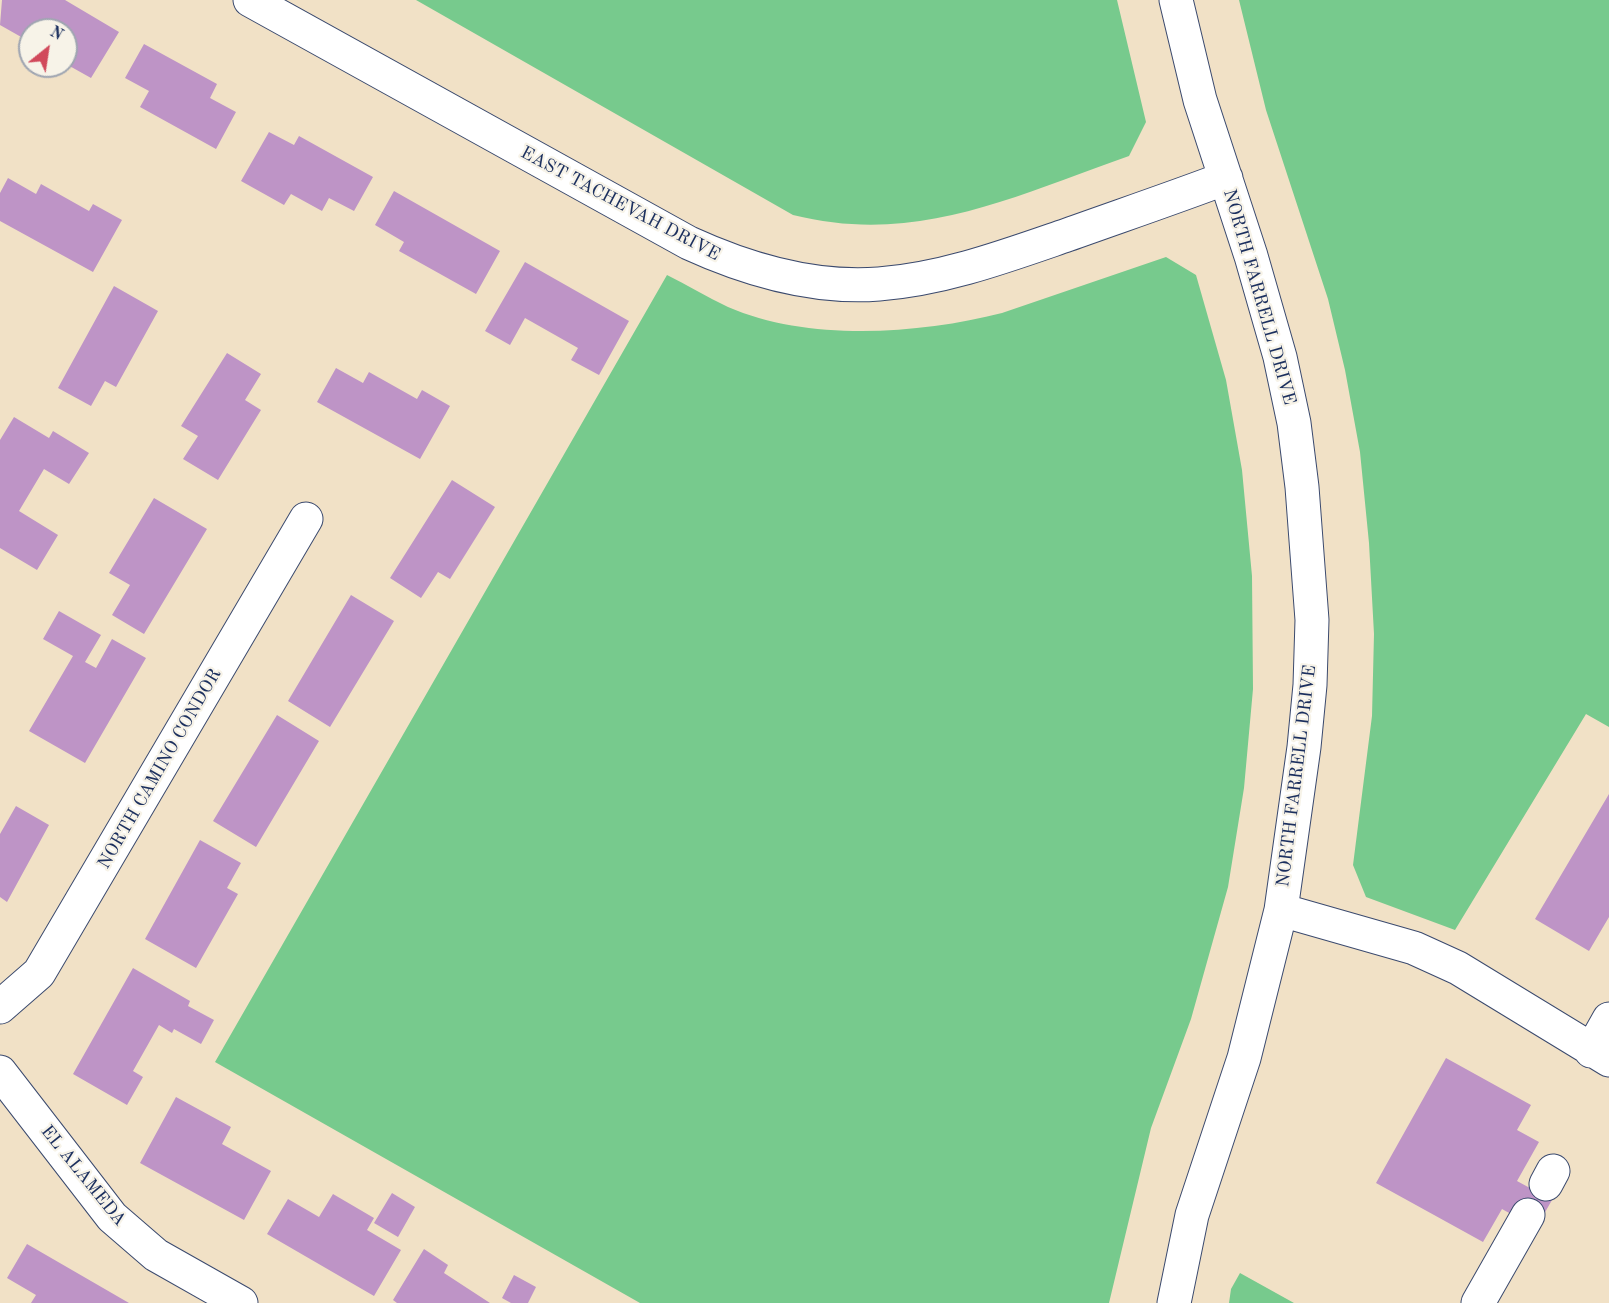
<!DOCTYPE html>
<html>
<head>
<meta charset="utf-8">
<style>
	body { margin:0 }
	#map { position:relative; width:1609px; height:1303px; overflow:hidden; background:#f1e1c6; font-family:"Old Standard TT",serif }
	canvas { display:block }
	.north { position:absolute; left:18px; top:18px; width:60px; height:60px; box-sizing:border-box; background:#f7f3e8; border:2px solid #9fa5b1; border-radius:50%; rotate:30deg; font-size:16px; font-weight:700; line-height:24px; text-align:center; color:#1b2f5e }
	.north::after { content:''; display:block; margin:auto; width:21px; height:27px; background:#d1495b; clip-path:polygon(50% 0,100% 100%,50% 72%,0 100%) }
</style>
</head>
<body>
<div id="map">
<canvas width="1609" height="1303"></canvas>
<div class="north">N</div>
</div>
<script>
const c = document.querySelector('canvas').getContext('2d');
c.lineJoin = 'round';
function fillPath(path, color) { c.fillStyle = color; c.fill(path, 'evenodd'); }
function trace(path, color, width, dash) { c.strokeStyle = color; c.lineWidth = width; c.lineCap = dash ? 'butt' : 'round'; c.setLineDash(dash || []); c.stroke(path); }
function drawText(font, color, halo, rows, align = 'center') {
  c.font = font + ' "Old Standard TT",serif'; c.lineWidth = 4.5; c.setLineDash([]); c.textBaseline = 'middle'; c.strokeStyle = halo; c.fillStyle = color; for (const [text, x, y, turn = 0] of rows) {
    c.save(); c.translate(x, y); c.rotate((+turn || 0) * Math.PI / 180); c.textAlign = isNaN(turn) ? turn : align; if (halo) c.strokeText(text, 0, 0); c.fillText(text, 0, 0); c.restore();
  }
}
const green = new Path2D(`
	M416,0H1117L1146,122L1129,156C1014,196 917,246 793,215Z
	M1239,0H1609V727L1586,714L1455,930L1366,897L1353,865L1372,716L1374,634L1369,543L1360,452L1345,370L1328,299L1266,110Z
	M1166,257L1196,275L1226,380L1242,470L1252,576L1253,689L1244,788L1228,887L1191,1019L1151,1128L1109,1303H640L215,1062L667,275C687,285 707,297 728,307C808,342 920,334 1002,313Z
	M1240,1273L1294,1303H1229L1231,1289Z`);
const building = new Path2D(`
	M2,0H65L119,32L91,78L66,64V30H30V42L0,25Z
	M144,44L217,84L210,98L236,112L216,149L140,107L149,91L125,78Z
	M269,132L294,145L299,136L373,177L354,211L329,198L322,211L291,194L284,205L241,181Z
	M8,178L36,194L41,184L89,211L93,204L122,220L93,272L0,221V193Z
	M394,191L500,251L476,294L399,251L404,242L375,225Z
	M525,262L629,321L599,375L571,360L578,348L525,318L510,345L485,331Z
	M114,286L158,311L116,387L105,381L91,406L58,388Z
	M227,353L261,374L245,400L261,410L218,480L183,459L198,436L181,426Z
	M336,368L363,383L369,372L417,399L422,390L450,406L420,459L317,402Z
	M14,417L49,438L53,431L89,453L69,484L44,469L19,511L58,535L37,570L0,548V440Z
	M452,480L495,507L450,579L438,572L421,598L390,578Z
	M154,498L207,529L144,634L112,615L130,585L109,573Z
	M351,595L394,621L330,727L288,701Z
	M59,611L101,635L85,662L96,668L112,639L146,658L85,763L29,731L73,656L43,639Z
	M277,715L319,741L256,847L213,821Z
	M1609,794V917L1589,951L1535,919Z
	M16,806L49,825L7,902L0,897V834Z
	M200,840L241,863L227,888L238,894L196,968L145,939Z
	M133,968L190,1001L188,1006L214,1020L201,1044L174,1029L172,1033L159,1025L133,1071L143,1077L127,1105L73,1074Z
	M1446,1058L1531,1105L1517,1130L1539,1142L1517,1181L1552,1200L1536,1228L1502,1209L1483,1242L1376,1183Z
	M176,1097L231,1127L222,1144L271,1171L244,1220L140,1163Z
	M392,1193L415,1207L398,1237L374,1223Z
	M333,1194L374,1218L367,1230L401,1250L374,1296L267,1234L288,1199L319,1217Z
	M27,1244L129,1303H31L36,1295L7,1278Z
	M424,1249L448,1265L444,1273L490,1303H397L393,1300Z
	M514,1275L536,1287L528,1303H511L502,1298Z`);
const minor = new Path2D(`
	M250,0L689,243C748,270 813,289 879,284C944,279 1006,256 1067,235C1120,216 1173,198 1226,178
	M1281,910L1414,948L1458,968L1609,1060
	M0,1007L39,973L306,519
	M1591,1051L1609,1019
	M0,1072L112,1217L156,1255L241,1303
	M1546,1184L1553,1171
	M1174,1303L1192,1215L1244,1058L1281,910L1304,747L1310,685L1312,620L1302,487L1294,423L1280,357L1251,256L1200,100L1176,0
	M1478,1303L1528,1215`);
const streetNames = [
	["EAST TACHEVAH DRIVE",620,204,28],
	["NORTH FARRELL DRIVE",1259,297,74],
	["NORTH CAMINO CONDOR",160,769,-60],
	["NORTH FARRELL DRIVE",1297,776,-83],
	["EL ALAMEDA",83,1176,51]
];
fillPath(green, '#77ca8d');
fillPath(building, '#be94c6');
trace(minor, '#3b4a6e', 35);
trace(minor, '#fff', 33);
drawText('18px', '#1b2f5e', '#f7f3e8', streetNames);
</script>
</body>
</html>
